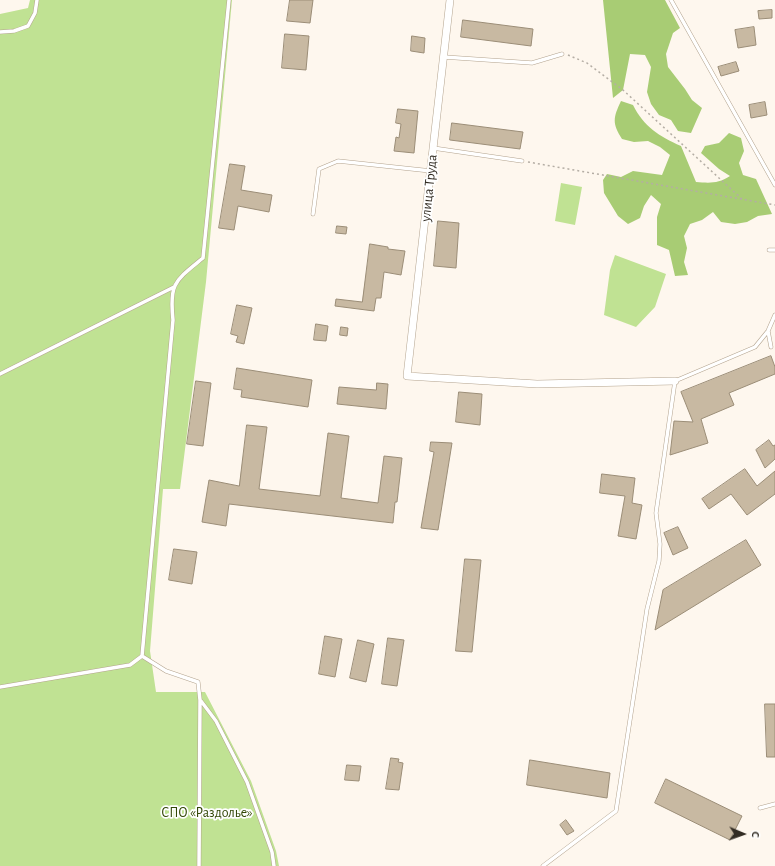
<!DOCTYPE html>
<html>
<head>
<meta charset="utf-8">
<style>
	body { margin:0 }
	#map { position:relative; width:775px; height:866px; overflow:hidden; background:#fef7ee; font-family:"Alegreya Sans",sans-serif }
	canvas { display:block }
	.north { position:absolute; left:723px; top:814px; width:40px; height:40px; -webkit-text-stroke:3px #fff; paint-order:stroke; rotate:92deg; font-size:11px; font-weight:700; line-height:16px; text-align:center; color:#322c23 }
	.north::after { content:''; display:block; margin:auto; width:14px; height:18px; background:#322c23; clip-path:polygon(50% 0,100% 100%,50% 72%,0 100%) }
</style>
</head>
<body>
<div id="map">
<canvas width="775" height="866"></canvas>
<div class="north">С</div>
</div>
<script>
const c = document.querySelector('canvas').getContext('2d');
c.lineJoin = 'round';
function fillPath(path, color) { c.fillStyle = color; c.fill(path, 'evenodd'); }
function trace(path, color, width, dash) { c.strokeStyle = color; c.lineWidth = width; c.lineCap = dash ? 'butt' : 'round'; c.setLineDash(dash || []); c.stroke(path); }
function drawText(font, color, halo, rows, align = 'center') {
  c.font = font + ' "Alegreya Sans",sans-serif'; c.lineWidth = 3.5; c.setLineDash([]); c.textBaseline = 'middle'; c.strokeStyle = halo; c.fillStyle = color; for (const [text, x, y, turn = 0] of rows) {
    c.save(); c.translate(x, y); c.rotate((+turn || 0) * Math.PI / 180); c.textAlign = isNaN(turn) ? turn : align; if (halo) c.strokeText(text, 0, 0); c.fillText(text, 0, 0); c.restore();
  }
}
const green = new Path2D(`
	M30,0H232L206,282L180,489H163L150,651L156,692H205L251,781L276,851L279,866H0V14L28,8Z
	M561,183L582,187L575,225L555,221Z
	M615,255L666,274L655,307L636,327L604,315L610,270Z`);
const forest = new Path2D(`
	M603,0H665L680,28L673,33L666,54L668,67L685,89L692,100L702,108L691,133L678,131L671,120L659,115L651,104L647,92L651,67L645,55L630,54L623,90L613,98Z
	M621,101L633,105C644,127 659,136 681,146L696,182C709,183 718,184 730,176L719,169L701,153L705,146L719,143L729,133L741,138L744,151L739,163L743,175L756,179L772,214L758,216L747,222L735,224L721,222L713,212L702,220L690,224L684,236L687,248L684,262L688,275L675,276L669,250L657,245V217L661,204L651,195L644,206L640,218L628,224L618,216L604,193L603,180L607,174L621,177L633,171L662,175L670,155L660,147L648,141L634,142L622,139C612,123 613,118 621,101Z`);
const building = new Path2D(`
	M290,0H313L310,23L287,21Z
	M772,10V18L759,19L758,11Z
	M463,20L533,29L531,46L461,37Z
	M754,27L756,45L738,48L735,30Z
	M285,34L309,36L306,70L282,68Z
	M412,36L425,38L424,53L411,51Z
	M736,62L739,71L721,76L718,67Z
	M765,102L767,115L751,118L749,105Z
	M398,109L418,111L414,153L394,151L396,137L399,138L401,124L396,123Z
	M452,123L523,132L520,149L450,140Z
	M230,164L245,166L241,190L272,195L269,212L238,206L234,230L219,228Z
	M438,221L459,223L456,268L434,266Z
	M337,226L347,227L346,234L336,233Z
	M370,244L388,247V249L405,251L401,275L384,272L381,298H376L374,311L335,306L336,299L362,302Z
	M237,305L252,308L244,344L236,342L238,336L231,334Z
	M316,324L328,326L326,341L314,340Z
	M341,327L348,328L347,336L340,335Z
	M771,356L775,367V374L729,393L734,405L701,419L708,443L670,455L674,421L693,422L681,392Z
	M237,368L312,380L308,407L241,397L242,390L234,389Z
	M196,381L211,383L203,446L187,444Z
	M377,383L388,384L386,409L337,404L339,387L376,390Z
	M459,392L482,394L480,425L456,422Z
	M247,425L267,427L259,489L320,496L328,433L349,436L341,498L378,503L384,456L402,458L397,502H395L393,523L229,504L226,526L202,522L209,480L239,486Z
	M769,440L773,446L775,445V459L765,468L756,450Z
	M431,442L452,443L438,530L421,528L434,452L430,451Z
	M745,469L757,486L775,471V494L747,515L731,494L709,509L702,499Z
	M602,474L635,478L632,503L642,505L636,539L618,536L625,496L600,493Z
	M678,527L688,548L673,555L664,533Z
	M746,540L761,565L655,630L663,590Z
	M174,549L197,552L192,584L169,580Z
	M465,559L481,560L472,652L456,651Z
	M325,636L342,639L335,677L319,674Z
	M388,638L404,640L397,686L382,684Z
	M358,640L374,644L366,682L350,678Z
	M765,704H775V757H767Z
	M391,758L399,759L398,762L403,763L399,790L386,789Z
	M530,760L610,773L607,798L527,785Z
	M347,765L361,766L359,781L345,780Z
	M666,779L742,816L730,840L655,803Z
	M566,820L574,831L567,835L560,825Z`);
const path = new Path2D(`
	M568,55L587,63L623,90L743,200
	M528,162L775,205`);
const service = new Path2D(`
	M671,0L775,185
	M0,32L14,31L28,26L35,13L37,0
	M444,57L532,63L562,54
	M433,148L522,161
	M313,214L319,169L338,161L431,171
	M769,250H775
	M768,331L771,347
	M0,374L174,287
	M142,656L166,671L198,682L200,700L199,866
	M0,687L130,665L142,656L173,320C169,283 175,281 203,258L229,0
	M201,701L216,721L247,782L272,852L274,866
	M760,808L775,804
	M543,866L616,811L647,609L659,561L660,544L656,513L675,381L755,347L768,331L775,315`);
const minor = new Path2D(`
	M450,0L407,376L537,384L675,381`);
const streetNames = [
	["улица Труда",429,188,-84]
];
const parkNames = [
	["СПО «Раздолье»",207,813]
];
fillPath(green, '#c0e293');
fillPath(forest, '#a8cc74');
fillPath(building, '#c8b9a2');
trace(building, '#9b8d77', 1);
trace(service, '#b3a38e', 4.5);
trace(minor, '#b3a38e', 8);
trace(path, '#b4ada4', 1.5, [2, 3]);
trace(service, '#fff', 3.5);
trace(minor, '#fff', 7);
drawText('14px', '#322c23', '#fff', streetNames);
drawText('14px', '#324705', '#fff', parkNames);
</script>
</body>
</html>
